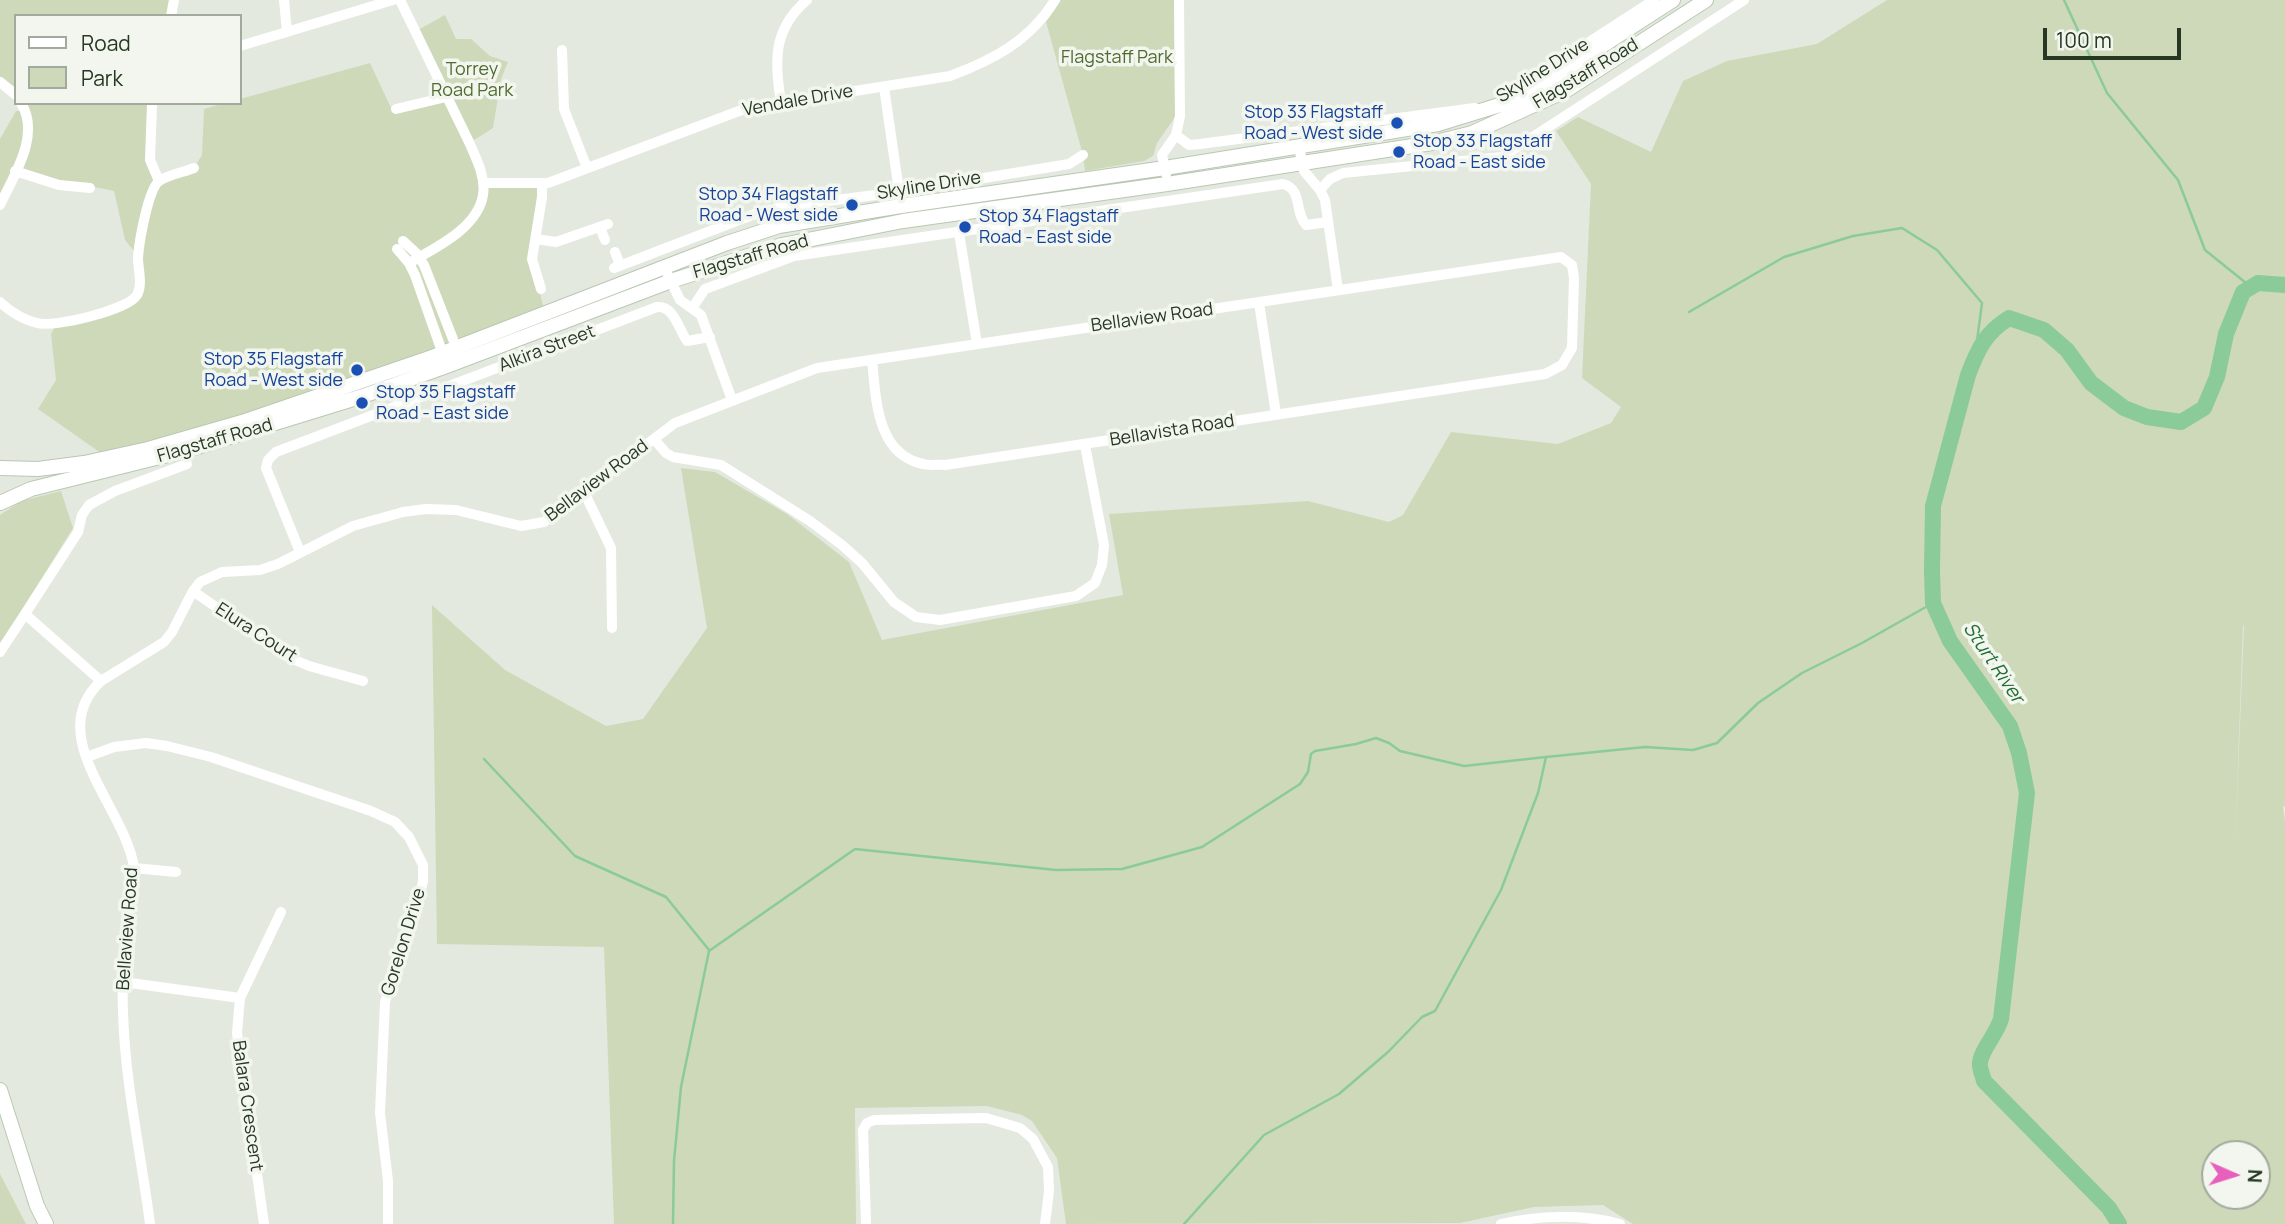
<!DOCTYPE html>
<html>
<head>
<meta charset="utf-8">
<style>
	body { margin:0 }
	#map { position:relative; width:2285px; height:1224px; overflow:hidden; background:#e3e9df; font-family:Manrope,sans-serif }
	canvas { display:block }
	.legend { position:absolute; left:14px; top:14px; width:228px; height:91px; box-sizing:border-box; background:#f2f6ef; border:2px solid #a0aa9d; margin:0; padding:9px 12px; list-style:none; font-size:21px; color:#263822 }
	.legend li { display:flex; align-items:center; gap:14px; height:35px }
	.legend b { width:35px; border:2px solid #a0aa9d }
	.north { position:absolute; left:2201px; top:1140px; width:70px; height:70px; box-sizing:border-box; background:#f2f6ef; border:2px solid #a0aa9d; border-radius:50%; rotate:93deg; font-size:19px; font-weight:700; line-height:28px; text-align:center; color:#263822 }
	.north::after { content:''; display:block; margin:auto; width:24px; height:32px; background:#e760bc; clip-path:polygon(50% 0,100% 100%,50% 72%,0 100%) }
	.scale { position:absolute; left:2043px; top:28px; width:138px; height:32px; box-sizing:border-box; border:4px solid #263822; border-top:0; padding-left:9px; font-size:21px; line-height:24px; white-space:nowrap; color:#263822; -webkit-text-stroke:5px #f2f6ef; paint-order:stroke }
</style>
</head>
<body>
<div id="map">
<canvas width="2285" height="1224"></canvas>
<ul class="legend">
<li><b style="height:9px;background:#fff"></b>Road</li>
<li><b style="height:19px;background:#ced9b9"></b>Park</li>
</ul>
<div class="north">N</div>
<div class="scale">100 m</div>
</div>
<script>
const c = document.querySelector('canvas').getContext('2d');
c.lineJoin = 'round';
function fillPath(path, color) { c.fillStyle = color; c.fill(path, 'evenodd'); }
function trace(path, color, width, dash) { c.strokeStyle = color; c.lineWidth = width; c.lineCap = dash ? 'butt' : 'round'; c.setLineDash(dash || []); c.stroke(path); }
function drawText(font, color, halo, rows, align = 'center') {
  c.font = font + ' Manrope,sans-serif'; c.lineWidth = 7; c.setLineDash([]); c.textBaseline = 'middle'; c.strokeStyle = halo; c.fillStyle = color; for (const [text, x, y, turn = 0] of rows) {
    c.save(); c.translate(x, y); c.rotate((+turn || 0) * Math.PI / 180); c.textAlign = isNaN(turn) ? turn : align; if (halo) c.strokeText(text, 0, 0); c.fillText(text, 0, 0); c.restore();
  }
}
const green = new Path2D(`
	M0,0H175L172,16H16V95L0,82Z
	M1061,0H1174L1175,117L1157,143L1153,156L1144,161L1085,171L1083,155L1046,22Z
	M1887,0H2285V807L2283,806L2285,822V1224H1633L1603,1205L1534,1207L1460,1223L1066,1224L1057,1158L1032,1121L1022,1115L987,1106L855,1108L856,1224H614L604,947L437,944L432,605L505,670L606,726L643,719L707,628L681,468L715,472L787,514L849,562L882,640L1123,595L1109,514L1308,501L1389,522L1403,515L1451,432L1558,444L1611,423L1621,407L1582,378L1591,184L1556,131L1578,117L1651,152L1683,81L1727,61L1817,44ZM2244,625L2235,847L2243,626ZM2215,1154H2257V1196H2215Z
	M445,15L456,39H471L490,56L508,62L501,79L493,128L471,142L416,31Z
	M370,63L392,110L446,97L483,183H542L532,259L545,314L432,357L108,458L38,409L56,380L51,334L56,325L127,304L137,294L138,256L125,240L114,191L16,171L0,204V139L16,111L25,110L21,103H152L150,160L159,181L194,168L202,155L204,109L225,103H240V99Z
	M61,491L73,528L0,645V515L21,501Z
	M0,1174L26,1224H0Z`);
const stream = new Path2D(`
	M2064,0L2107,93L2178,180L2205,250L2251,287
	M1689,312L1784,257L1853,236L1902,228L1937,250L1982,303L1975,356
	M484,759L575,856L666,897L709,950
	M673,1224L674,1161L681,1087L709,951L855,849L1056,870L1122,869L1202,847L1300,784L1308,772L1311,754L1315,751L1356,744L1376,738L1389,743L1400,751L1464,766L1546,757
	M1184,1224L1264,1135L1339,1094L1388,1052L1422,1017L1435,1011L1501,890L1538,793L1546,757L1645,747L1693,750L1717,743L1758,703L1802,673L1862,643L1933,603`);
const river = new Path2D(`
	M2119,1224L2109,1208L1984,1081C1983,1076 1979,1068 1980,1063C1981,1050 1996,1035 2001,1019L2027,793L2019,753L2010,726L1950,641L1933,603L1932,571L1933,506L1968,375C1978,349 1985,333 2009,318L2044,330L2067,350L2091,383L2124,408L2147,417L2181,422L2204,408L2217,377L2226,334L2243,292L2258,283L2285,285`);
const street = new Path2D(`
	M284,0L287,32
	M400,0L469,142C476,158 486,177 483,195C478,228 435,248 409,263
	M171,16L174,0
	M240,46L393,0
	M562,50L564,109L587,168
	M0,82L16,95
	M884,87L900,198
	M1503,98L1654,0
	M781,102C774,61 773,29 807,0
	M152,103L150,160L159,181
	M396,109L446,97
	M1176,135L1189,145L1200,144L1475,108
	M1299,147L1304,171L1320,190L1325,200L1338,290
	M15,171L59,185L90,188
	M1166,174L1162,155L1176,135L1180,116L1179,0
	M483,183H548L747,108L950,76C993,60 1030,41 1055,0
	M1320,190L1330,179L1343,173L1502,157L1744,0
	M0,205C14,175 41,135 21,103
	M600,227L605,240
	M959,233L977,344
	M536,239L556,242L608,224
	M403,241L416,253L424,265L458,352
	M397,249L409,263L415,275L444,357
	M615,252L620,265
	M614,268L760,212L788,206L899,192L1069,164L1083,155
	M668,275L680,300L701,315L732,400
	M541,289L532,259L542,197V183
	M0,302C9,311 24,320 37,323C54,328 128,310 137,295C143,284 138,269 138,258C139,242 148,190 159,181C168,175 184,172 194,168
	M1259,303L1276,414
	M693,307L705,289L794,256L1283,184C1303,189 1294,212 1306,225L1328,222
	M654,439L666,453L673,457L721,465L810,521L842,545L862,563L894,602L916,617L940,620L1076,596L1095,583L1102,565L1104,545L1085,445
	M584,492L611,548L612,628
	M300,552L266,468L268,460L276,452L657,307C674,305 679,330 687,341L710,337
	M193,591L286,656L309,666L363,681
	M0,652L25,614
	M101,681L25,614L78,532L82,515L89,505L115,491L187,464
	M87,757L114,747L146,743L167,746L211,757L371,811L395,822L409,837L423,865V881L415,916L403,944L385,1002L380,1113L388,1181V1224
	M134,868L176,872
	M123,982L240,998
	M150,1224C141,1153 125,1084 123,1012C121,963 128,916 134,868C126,808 42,736 101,681L164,642L172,632L193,591L200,582L222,572L260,570L278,564L353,526L403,512L426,509L456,510L521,526L544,522L675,423L817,368L1561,257L1572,265L1574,278L1572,348L1562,365L1545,374L945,465C938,464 930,466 923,464C876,454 876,398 872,360
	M264,1224L237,1033L240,998L281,912
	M866,1224L863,1130L867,1123L874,1120L986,1118L1020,1128L1033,1139L1048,1167L1049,1191L1045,1224
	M1501,1224C1539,1215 1582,1214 1620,1224`);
const secondary = new Path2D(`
	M0,468L38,469L84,463L148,449L242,422L432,357L727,243L779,226L901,206L1165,168L1438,124L1503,104L1529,93L1673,0
	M0,503L31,489L184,451L363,396L447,366L671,281L782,245L903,221L1167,184L1432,143L1472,133L1565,91L1706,0
	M0,1090L37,1206L46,1224`);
const markers = [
	[1397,123,7,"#1a4fb4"],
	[1399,152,7,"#1a4fb4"],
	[852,205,7,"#1a4fb4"],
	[965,227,7,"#1a4fb4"],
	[357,370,7,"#1a4fb4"],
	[362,403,7,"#1a4fb4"]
];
const parkNames = [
	["Flagstaff Park",1117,58],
	["Torrey",472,70],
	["Road Park",472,91]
];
const streetNames = [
	["Skyline Drive",1543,71,-32],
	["Flagstaff Road",1586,74,-31],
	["Vendale Drive",798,101,-10],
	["Skyline Drive",929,186,-9],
	["Flagstaff Road",751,257,-16],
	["Bellaview Road",1152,318,-8],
	["Alkira Street",547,349,-21],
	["Bellavista Road",1172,431,-9],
	["Flagstaff Road",215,441,-16],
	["Bellaview Road",597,481,-37],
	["Elura Court",256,633,33],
	["Bellaview Road",128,929,-86],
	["Gorelon Drive",404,942,-73],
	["Balara Crescent",247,1106,82]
];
const transitNames = [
	["Stop 33 Flagstaff",1383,113],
	["Road - West side",1383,134],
	["Stop 33 Flagstaff",1413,142,"left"],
	["Road - East side",1413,163,"left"],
	["Stop 34 Flagstaff",838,195],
	["Road - West side",838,216],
	["Stop 34 Flagstaff",979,217,"left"],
	["Road - East side",979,238,"left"],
	["Stop 35 Flagstaff",343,360],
	["Road - West side",343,381],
	["Stop 35 Flagstaff",376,393,"left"],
	["Road - East side",376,414,"left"]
];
const waterNames = [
	["Sturt River",1993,663,56]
];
fillPath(green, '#ced9b9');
trace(stream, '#8bcb99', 2.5);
trace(river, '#8bcb99', 16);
trace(secondary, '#bac8b3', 16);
trace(street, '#fff', 10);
trace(secondary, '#fff', 14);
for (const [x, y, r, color] of markers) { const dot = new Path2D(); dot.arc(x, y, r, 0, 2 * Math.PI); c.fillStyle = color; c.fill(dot); trace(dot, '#f2f6ef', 2.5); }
drawText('18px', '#506b2f', '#f2f6ef', parkNames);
drawText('18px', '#263822', '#f2f6ef', streetNames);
drawText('18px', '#164399', '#f2f6ef', transitNames, 'right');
drawText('italic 19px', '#216e33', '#f2f6ef', waterNames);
</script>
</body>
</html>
